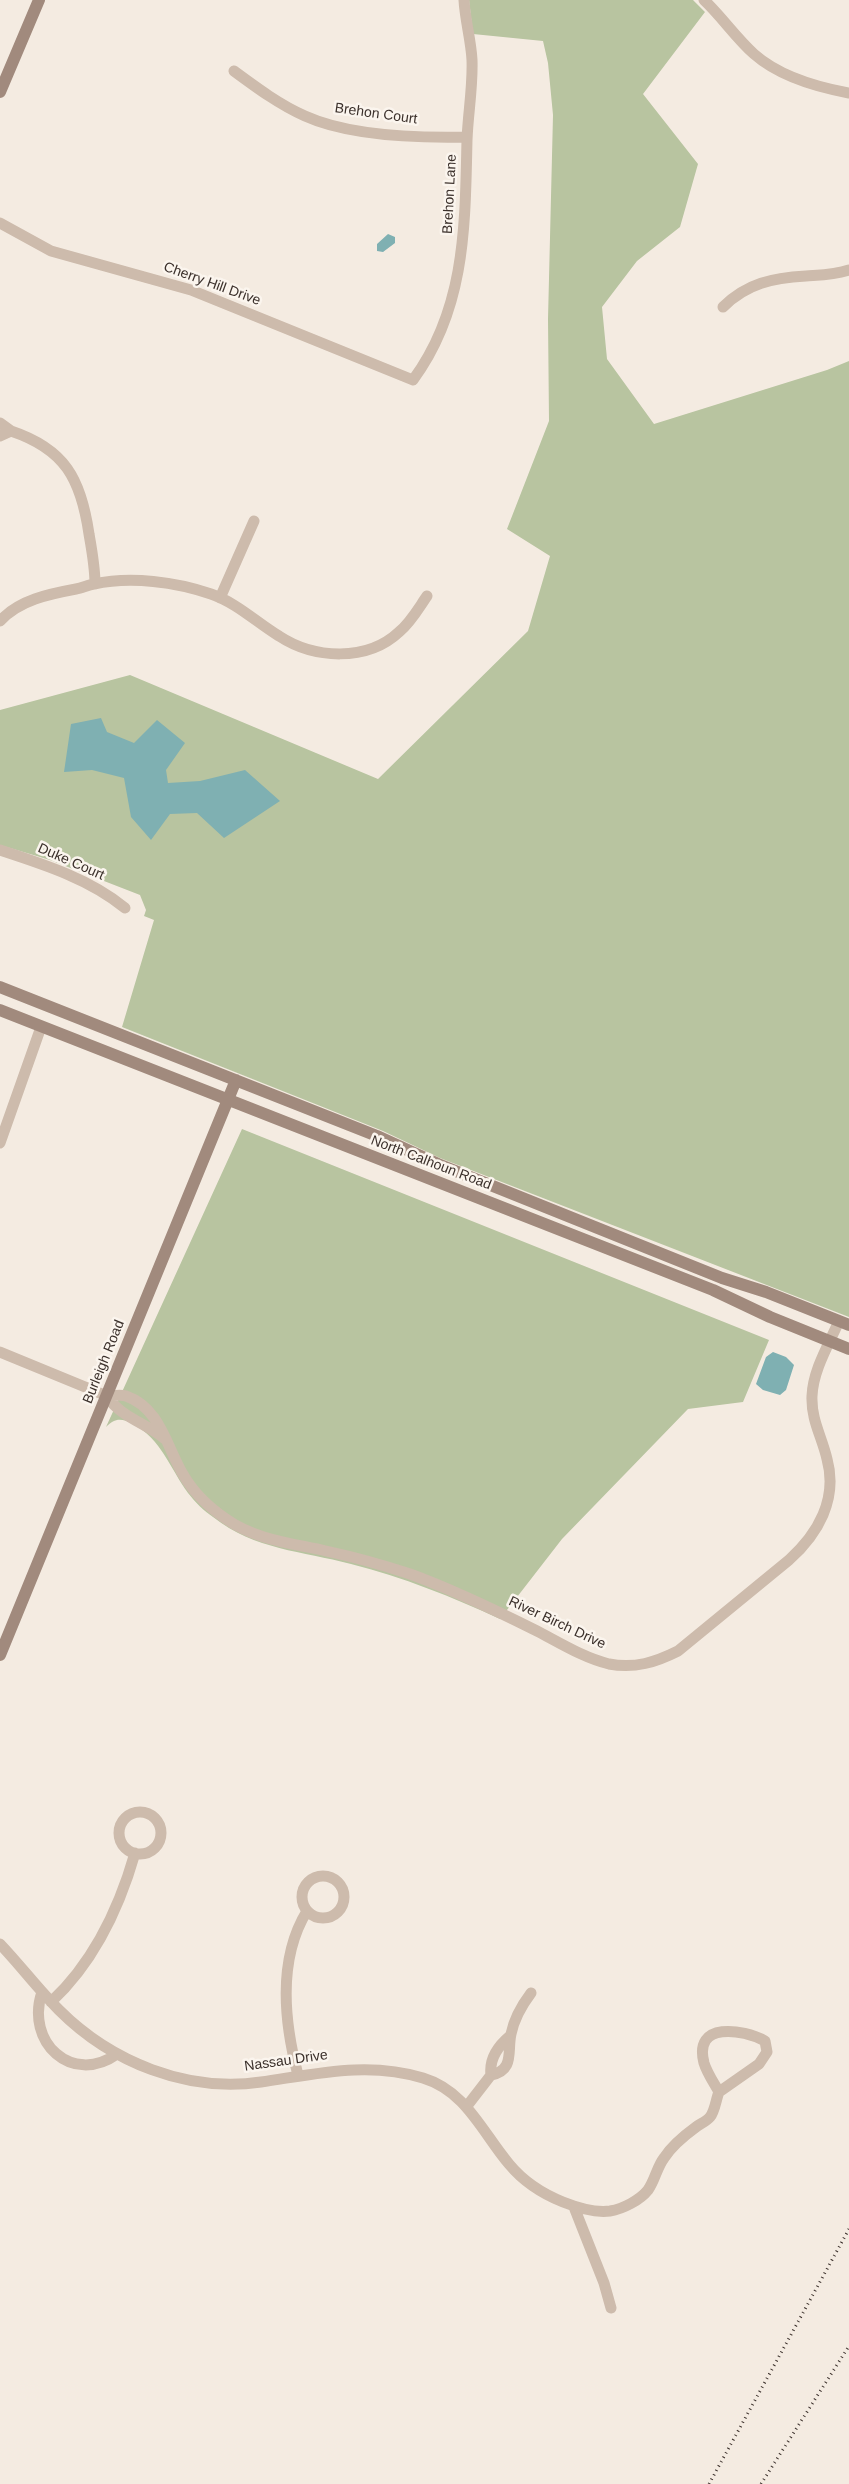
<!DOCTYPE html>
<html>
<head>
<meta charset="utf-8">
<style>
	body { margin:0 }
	canvas { display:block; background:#f4ebe1 }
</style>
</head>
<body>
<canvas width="849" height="2484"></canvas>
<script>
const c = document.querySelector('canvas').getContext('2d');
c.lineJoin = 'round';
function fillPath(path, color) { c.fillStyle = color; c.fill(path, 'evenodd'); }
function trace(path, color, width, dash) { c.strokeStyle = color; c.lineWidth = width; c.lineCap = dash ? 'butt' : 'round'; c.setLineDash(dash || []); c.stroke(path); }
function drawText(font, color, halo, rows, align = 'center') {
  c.font = font + ' Helvetica,sans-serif'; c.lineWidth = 5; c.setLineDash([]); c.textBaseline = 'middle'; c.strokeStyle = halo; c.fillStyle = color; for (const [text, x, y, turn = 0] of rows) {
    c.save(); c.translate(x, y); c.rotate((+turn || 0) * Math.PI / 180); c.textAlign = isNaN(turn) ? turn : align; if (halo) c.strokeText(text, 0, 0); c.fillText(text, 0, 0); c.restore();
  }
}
const green = new Path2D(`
	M469,0H693L705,12L643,94L698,164L680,227L637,261L602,307L607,359L654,424L827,370L849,361V1317L440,1158L383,1131L122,1027L154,920L144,916L146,910L140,895L50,860L0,845V710L130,675L378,779L528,631L550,556L507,529L549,421L548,319L553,115L548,63L543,41L473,34Z
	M242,1129L769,1340L743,1402L688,1409L562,1539L500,1619C452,1597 403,1577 351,1564C302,1551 255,1550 213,1517C204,1511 195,1502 188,1493C170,1468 161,1439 133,1424C121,1418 115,1418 106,1427Z`);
const water = new Path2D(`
	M388,234L395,237V243L383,252L377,251V244Z
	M101,718L107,732L134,743L157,720L185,743L166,770L168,783L200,781L245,770L280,801L224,838L197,813L170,814L151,840L131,817L124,778L92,770L64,772L71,724Z
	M773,1352L786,1357L794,1365L786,1390L780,1395L763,1390L756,1384L766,1357Z`);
const street = new Path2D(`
	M704,0C722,17 736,38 754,54C780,77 816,87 849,93
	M234,71C257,88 280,105 305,116C349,136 420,138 467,137
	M0,223L51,251L191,290L413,380C466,308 465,225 467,140C468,113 473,87 472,60C471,40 465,20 464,0
	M723,307C747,283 773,278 806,276C821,275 835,275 849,270
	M0,423L11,431L0,436
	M11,431C65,449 81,479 89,534C92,551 95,567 95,584
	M220,598L254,521
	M0,621C19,600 49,594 76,589C82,588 88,585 94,584C131,576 176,582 211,594C237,603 256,622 279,636C314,659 367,662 399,632C411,622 418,609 427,596
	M0,850C43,864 90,879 125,908
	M0,1143L41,1027
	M0,1352L107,1396C112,1396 120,1394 126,1396C161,1408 167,1449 184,1476C194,1493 210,1508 226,1519C256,1540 291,1543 326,1551C354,1557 383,1565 410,1574C454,1590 495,1610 537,1631C560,1643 584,1658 609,1664C635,1669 656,1662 678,1651L789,1560C818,1534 838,1499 827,1459C822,1437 811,1420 812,1396C813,1370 829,1344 839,1321
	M107,1396C120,1417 146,1423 165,1439
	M119 1833a21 21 0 1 1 42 0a21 21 0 1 1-42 0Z
	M302 1897a21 21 0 1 1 42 0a21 21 0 1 1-42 0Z
	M0,1944C20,1965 38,1989 59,2010C111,2062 187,2093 261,2082C316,2074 368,2061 423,2078C466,2091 482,2132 509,2164C523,2181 543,2194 563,2202C578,2208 594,2213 610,2211C623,2209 640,2200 648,2190C655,2180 657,2167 664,2158C671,2147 685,2135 696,2127C700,2124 707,2121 710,2117C715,2111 716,2099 719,2092C714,2083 707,2073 704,2063C693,2021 743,2029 765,2041L767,2052L759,2064L719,2092
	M42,1992C25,2042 72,2086 117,2054
	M51,2002C94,1962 119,1909 135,1853
	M298,2075C284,2022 277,1960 307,1911
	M491,2075C515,2070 507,2051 511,2034C514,2019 522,2005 531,1993
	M467,2106L491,2075C489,2059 498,2046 510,2036
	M574,2207L604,2283L611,2308`);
const secondary = new Path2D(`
	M0,92L39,0
	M0,987L377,1136L438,1164L722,1278L766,1292L849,1325
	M0,1010L713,1290L770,1317L849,1349
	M0,1655L236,1080`);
const rail = new Path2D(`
	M709,2484L849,2229
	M761,2484L849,2346`);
const streetNames = [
	["Brehon Court",376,114,8],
	["Brehon Lane",450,194,-87],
	["Cherry Hill Drive",212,284,20],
	["Duke Court",71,862,24],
	["North Calhoun Road",431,1163,21],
	["Burleigh Road",104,1362,-68],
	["River Birch Drive",557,1623,25],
	["Nassau Drive",286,2061,-8]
];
fillPath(green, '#b8c4a0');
fillPath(water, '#7fb0b2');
trace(street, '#cdbbac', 11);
trace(secondary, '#a18a7d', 12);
trace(rail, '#3b302b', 3, [1, 4]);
drawText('14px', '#3b302b', '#fbf5ee', streetNames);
</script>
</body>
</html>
